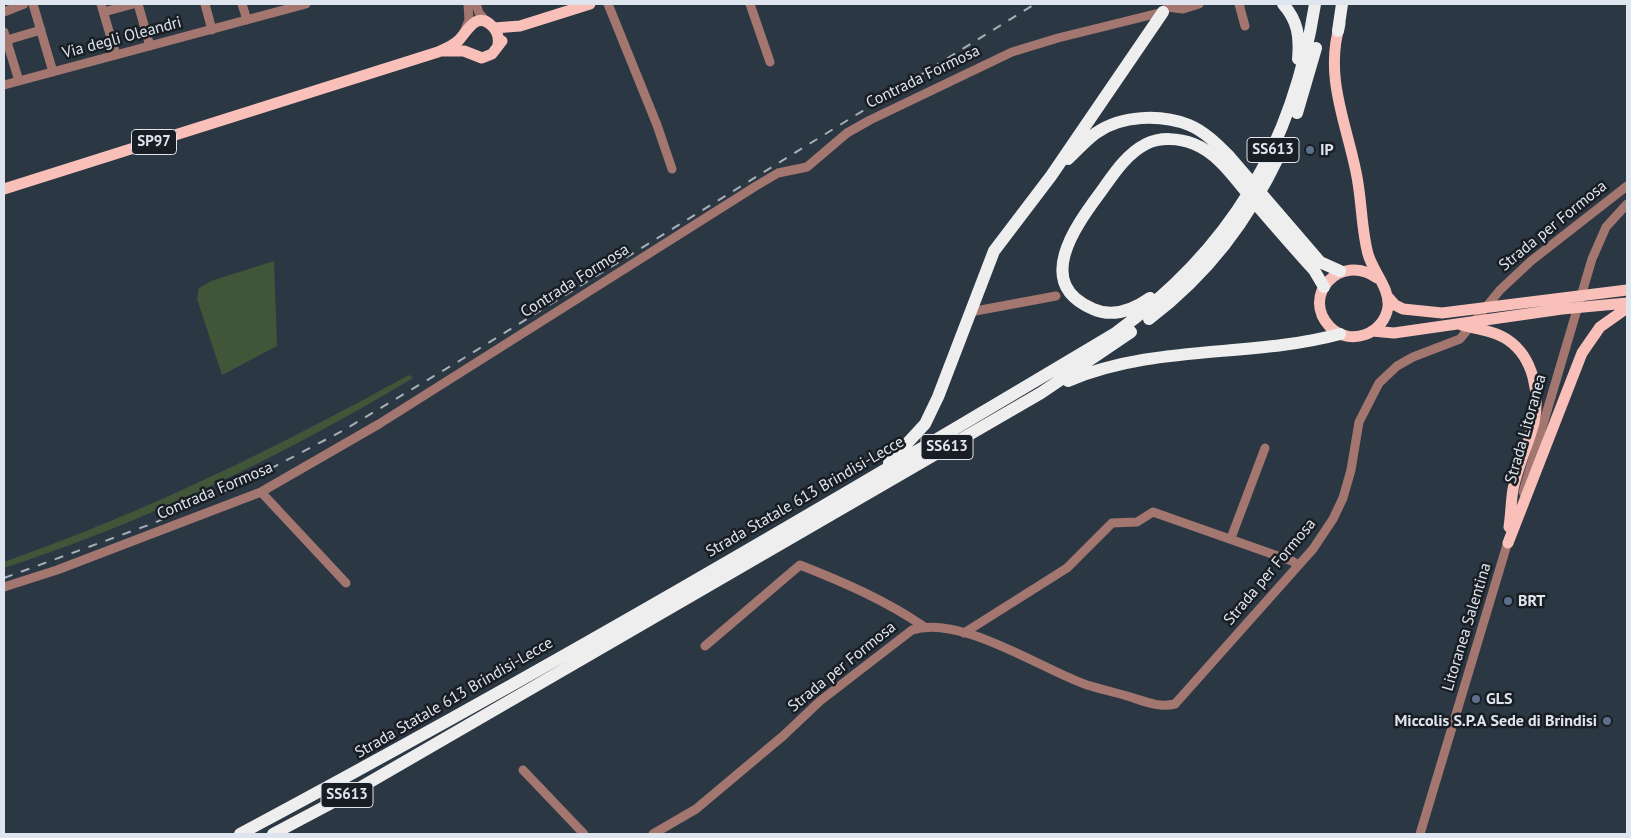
<!DOCTYPE html>
<html>
<head>
<meta charset="utf-8">
<style>
	body { margin:0 }
	#map { position:relative; width:1631px; height:838px; overflow:hidden; background:#2b3743; font-family:"PT Sans",sans-serif }
	canvas { display:block }
	.frame { position:absolute; inset:0; border:5px solid #dee5ee; pointer-events:none }
</style>
</head>
<body>
<div id="map">
<canvas width="1631" height="838"></canvas>
<div class="frame"></div>
</div>
<script>
const c = document.querySelector('canvas').getContext('2d');
c.lineJoin = 'round';
function fillPath(path, color) { c.fillStyle = color; c.fill(path, 'evenodd'); }
function trace(path, color, width, dash) { c.strokeStyle = color; c.lineWidth = width; c.lineCap = dash ? 'butt' : 'round'; c.setLineDash(dash || []); c.stroke(path); }
function drawText(font, color, halo, rows, align = 'center') {
  c.font = font + ' "PT Sans",sans-serif'; c.lineWidth = 5; c.setLineDash([]); c.textBaseline = 'middle'; c.strokeStyle = halo; c.fillStyle = color; for (const [text, x, y, turn = 0] of rows) {
    c.save(); c.translate(x, y); c.rotate((+turn || 0) * Math.PI / 180); c.textAlign = isNaN(turn) ? turn : align; if (halo) c.strokeText(text, 0, 0); c.fillText(text, 0, 0); c.restore();
  }
}
const green = new Path2D(`
	M274,261L277,346L222,375L197,299L199,288L211,281Z
	M409,375L413,378C283,456 148,521 4,568V562C148,511 276,448 409,375Z`);
const minor = new Path2D(`
	M33,4L53,72
	M101,4L116,55
	M138,4L150,46
	M205,4L212,30
	M242,4L247,20
	M476,4L479,13L487,22
	M608,4L657,125L672,169
	M750,4L770,62
	M1239,4L1245,26
	M1167,7L1183,9L1199,4
	M4,12L24,4
	M104,12L133,4
	M465,30L469,20L468,4
	M4,32L19,81
	M7,40L41,30
	M4,85L306,4
	M970,312L1056,296
	M261,492L346,583
	M1523,492L1592,259L1606,227L1627,204
	M1231,538L1265,448
	M4,587L57,570L261,492L379,424L756,186L778,173L807,167L847,133L870,120L1012,52L1058,38L1163,12
	M964,633L1067,568L1112,523L1137,522L1153,512L1292,561L1298,565
	M705,646L800,565C843,582 885,600 923,626
	M523,770L584,834
	M653,834L696,809L783,736L820,701L912,630C960,614 1041,669 1087,685C1100,689 1114,692 1127,696C1144,701 1158,708 1175,704L1313,549L1333,519L1343,498L1351,470L1359,422L1379,383L1397,366L1413,357L1460,339L1500,290L1531,261L1627,186
	M1420,834L1509,538`);
const major = new Path2D(`
	M1340,24C1324,76 1346,122 1356,172C1362,199 1361,228 1368,254C1373,272 1390,288 1388,307C1384,334 1350,347 1330,327C1300,296 1340,252 1377,278
	M494,28L520,26L590,4
	M444,51H464L482,58L492,54L502,41
	M4,189L438,52C445,49 453,46 459,40C468,30 477,10 493,27C498,32 499,38 498,45
	M1387,296L1395,305L1403,309L1442,313L1627,290
	M1461,325C1477,329 1495,331 1508,340C1534,358 1540,394 1534,423C1528,445 1518,466 1513,489C1511,501 1511,514 1509,527
	M1372,331L1394,333L1562,309L1627,303
	M1508,543L1582,353L1600,327L1627,308`);
const highway = new Path2D(`
	M1283,4C1298,21 1300,37 1298,59
	M1338,31L1342,4
	M1297,113L1316,48
	M1068,159C1077,151 1086,140 1096,133C1121,115 1161,114 1189,125C1204,131 1217,144 1228,155L1320,262L1340,271
	M1150,298C1133,310 1113,318 1093,309C1034,284 1074,228 1100,193C1113,175 1125,155 1146,144C1160,137 1179,138 1194,144C1220,154 1238,183 1256,204C1275,226 1294,248 1314,270L1324,287
	M1149,319C1208,274 1248,221 1280,154
	M1068,381C1154,344 1251,358 1340,334
	M889,463L925,424L938,397L994,251L1051,176L1163,12
	M240,834C536,676 826,506 1114,334C1231,250 1293,145 1315,4
	M273,834L356,790L1041,393L1131,332`);
const rail = new Path2D(`
	M4,578L154,523L249,480L344,430L464,358L1035,4`);
const markers = [
	[1310,150,5,"#5c6f8a"],
	[1508,601,5,"#5c6f8a"],
	[1476,699,5,"#5c6f8a"],
	[1607,721,5,"#5c6f8a"]
];
const shields = [
	[154,142,45],
	[1273,150,52],
	[947,447,52],
	[347,795,52]
];
const shieldNames = [
	["SP97",154,142],
	["SS613",1273,150],
	["SS613",947,447],
	["SS613",347,795]
];
const streetNames = [
	["Via degli Oleandri",122,38,-15],
	["Contrada Formosa",923,77,-26],
	["Strada per Formosa",1553,226,-39],
	["Contrada Formosa",575,281,-32],
	["Strada Litoranea",1526,429,-74],
	["Contrada Formosa",215,491,-23],
	["Strada Statale 613 Brindisi-Lecce",805,497,-30],
	["Strada per Formosa",1270,572,-50],
	["Litoranea Salentina",1467,627,-73],
	["Strada per Formosa",842,667,-39],
	["Strada Statale 613 Brindisi-Lecce",454,698,-30]
];
const poiNames = [
	["IP",1320,150],
	["BRT",1518,601],
	["GLS",1486,699],
	["Miccolis S.P.A Sede di Brindisi",1597,721,"right"]
];
fillPath(green, '#415539');
trace(minor, '#a37670', 9);
trace(major, '#f9c0b9', 11);
trace(highway, '#eee', 12);
trace(rail, '#a7afb9', 2, [9, 9]);
for (const [x, y, r, color] of markers) { const dot = new Path2D(); dot.arc(x, y, r, 0, 2 * Math.PI); c.fillStyle = color; c.fill(dot); trace(dot, '#181e23', 2); }
for (const [x, y, w] of shields) { const box = new Path2D(); box.roundRect(x - w / 2, y - 12.5, w, 25, 4); c.fillStyle = '#181e23'; c.fill(box); trace(box, '#dee5ee', 1); }
drawText('bold 15px', '#dee5ee', null, shieldNames);
drawText('16px', '#dee5ee', '#181e23', streetNames);
drawText('bold 16px', '#dee5ee', '#181e23', poiNames, 'left');
</script>
</body>
</html>
